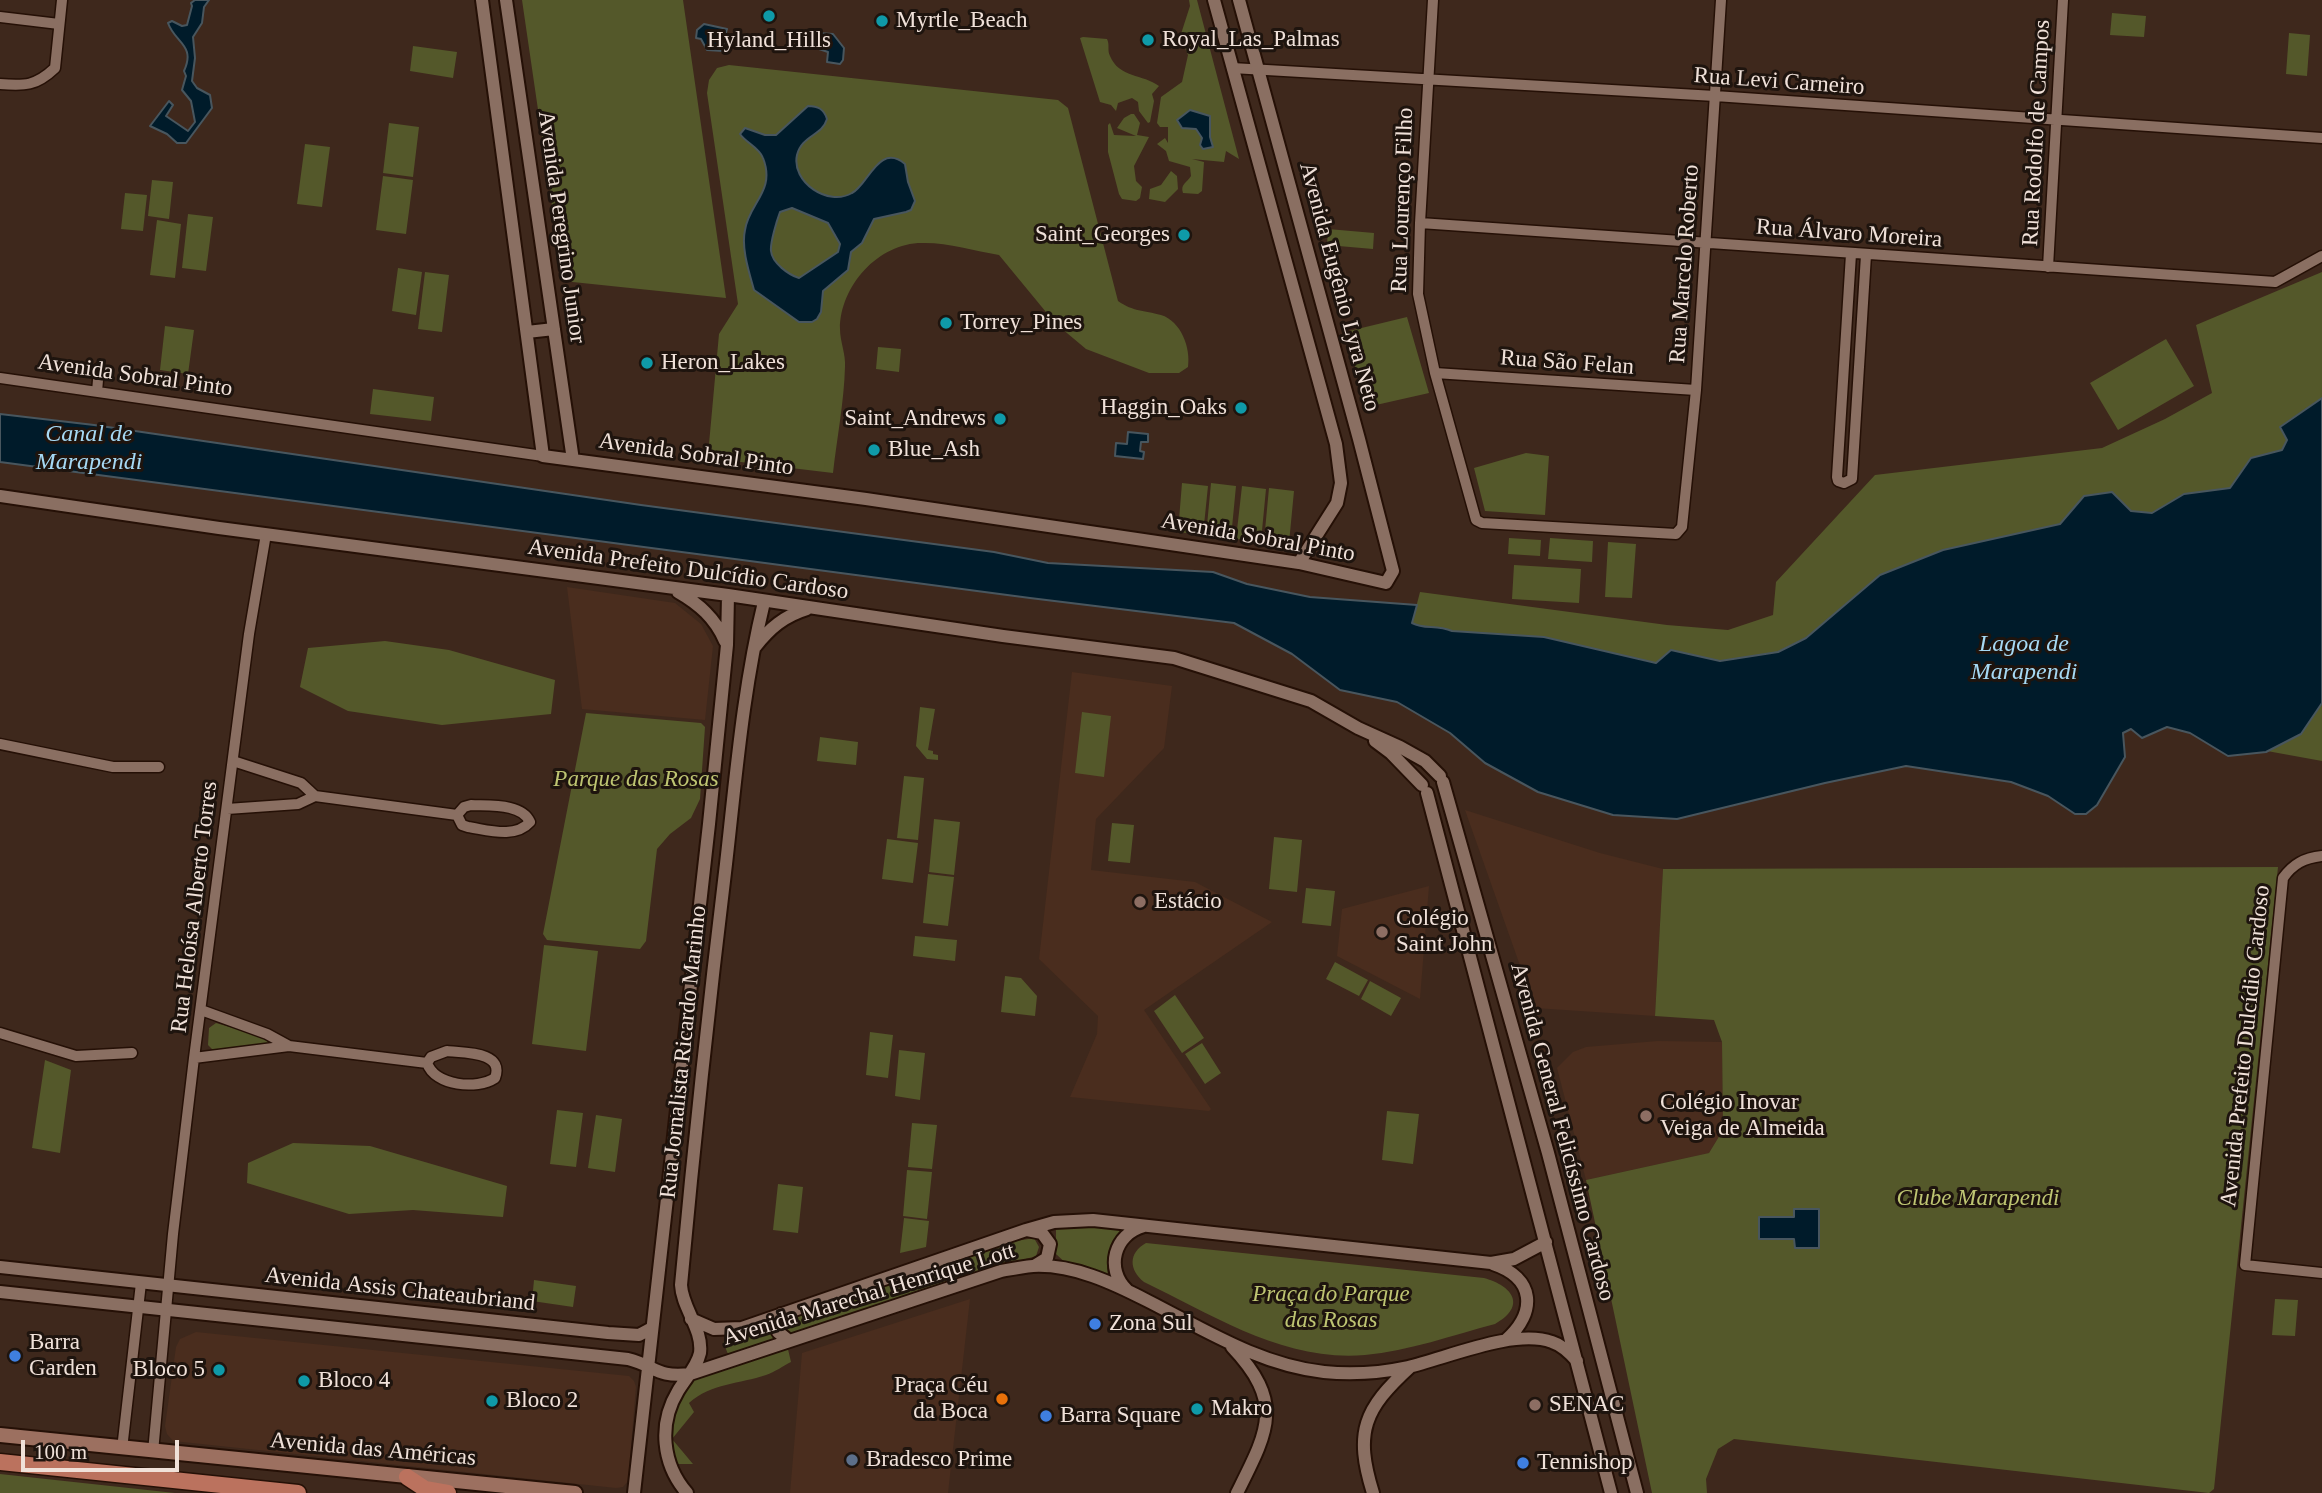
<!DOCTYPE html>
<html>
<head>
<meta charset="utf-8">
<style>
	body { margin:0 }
	#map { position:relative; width:2322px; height:1493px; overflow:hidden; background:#3e281c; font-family:"Times New Roman",serif }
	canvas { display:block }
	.scale { position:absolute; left:21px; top:1440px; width:158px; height:32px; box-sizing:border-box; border:4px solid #f0e1d9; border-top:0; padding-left:9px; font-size:21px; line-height:24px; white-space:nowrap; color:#f0e1d9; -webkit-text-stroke:5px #1e140e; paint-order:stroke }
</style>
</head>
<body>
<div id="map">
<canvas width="2322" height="1493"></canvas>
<div class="scale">100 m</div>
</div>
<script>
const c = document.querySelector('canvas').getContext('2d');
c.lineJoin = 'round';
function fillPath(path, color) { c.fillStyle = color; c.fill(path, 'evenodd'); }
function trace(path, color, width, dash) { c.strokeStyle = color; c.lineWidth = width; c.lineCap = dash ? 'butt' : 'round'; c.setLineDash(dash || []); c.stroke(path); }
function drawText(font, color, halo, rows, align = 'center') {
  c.font = font + ' "Times New Roman",serif'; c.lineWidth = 6; c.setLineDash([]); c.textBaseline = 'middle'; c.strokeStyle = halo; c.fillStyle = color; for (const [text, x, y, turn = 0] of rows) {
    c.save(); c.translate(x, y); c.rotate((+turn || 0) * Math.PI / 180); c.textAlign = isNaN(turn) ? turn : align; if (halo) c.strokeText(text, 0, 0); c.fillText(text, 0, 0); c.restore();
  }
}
const built = new Path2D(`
	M567,587L675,603L701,624L713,646L705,720L582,709Z
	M1072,672L1172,686L1164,748L1096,819L1091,870L1195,882L1272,922L1144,1010L1211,1109L1209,1111L1070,1097L1097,1034L1098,1016L1039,959Z
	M1465,810L1600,853L1663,869L1655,1016L1535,1008Z
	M1429,886L1420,999L1337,956L1342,909Z
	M1658,1041L1722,1042L1723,1130L1709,1153L1586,1180L1557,1068L1573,1052L1586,1047Z
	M970,1299L948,1493H790L802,1353Z
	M196,1332L629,1376L634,1381L636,1387L628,1481L623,1487L616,1488L173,1441L167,1434L165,1426L176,1347L180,1339Z`);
const green = new Path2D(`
	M522,0H683L726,298L563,281Z
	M1189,0H1197L1239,159L1226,151L1224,162L1192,159L1204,162L1202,191L1198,194L1183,193C1180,184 1187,183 1191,176L1190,167L1169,161L1166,151L1157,144L1165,138L1168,143V127H1160L1157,123L1161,97L1182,82L1188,55L1180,37L1190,6Z
	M2112,13L2146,16L2144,37L2110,35Z
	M2289,33L2310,35L2307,76L2286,74Z
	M1083,37L1107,39C1110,45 1107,50 1110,56C1119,78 1143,74 1159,86L1152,94L1154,101L1150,122L1148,123L1139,111L1138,102L1132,98L1118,103L1116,111L1111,105L1100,102L1080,38Z
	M413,46L457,52L453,78L410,71Z
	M729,65L1058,100L1068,108L1118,301C1134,312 1143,310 1161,315C1181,321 1191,348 1188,367L1179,373H1149L1086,349L1055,323L999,255C975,251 949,243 925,243C880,241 840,285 840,329C840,342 846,354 845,367C844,402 837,438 833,473L724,460L713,454L709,444L719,334L738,304L707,93L709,80L717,68Z
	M1131,114H1134L1140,123L1137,135L1149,137L1134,166L1136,181L1142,187L1140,198L1136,201L1122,199L1119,194L1108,152V125L1110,123L1114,135L1136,136L1117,128L1124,118Z
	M389,123L419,127L413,177L383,173Z
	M305,144L330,147L322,207L297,204Z
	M1171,171L1177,176L1178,189L1165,202L1149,199L1150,189L1161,185Z
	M383,176L413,180L406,234L376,230Z
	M152,180L173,182L169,219L148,216Z
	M125,193L147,195L143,231L121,229Z
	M188,214L213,217L206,271L182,268Z
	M157,220L181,224L175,278L150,275Z
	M1328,229L1374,233L1373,249L1327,245Z
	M398,268L422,272L416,315L392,311Z
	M425,272L449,275L442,332L418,329Z
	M2322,272V398L2281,426L2287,440L2282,451L2251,458L2230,488L2184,494L2152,513L2131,511L2112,492L2084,496L2060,524L1943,550L1838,612L1805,638L1777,652L1720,661L1672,650L1656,663L1544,637L1452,631C1437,625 1425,629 1412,623L1420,592L1667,625L1728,630L1773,615L1776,582L1875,475L2102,448L2165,419L2212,393L2196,325Z
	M1407,317L1429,393L1367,407L1345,332Z
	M165,326L194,330L188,374L160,370Z
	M2166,339L2194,386L2118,430L2090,383Z
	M878,347L901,349L899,372L876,369Z
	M373,389L434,397L431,421L370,414Z
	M1526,453L1549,456L1545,515L1485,511L1474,468Z
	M1182,483L1208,486L1203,535L1178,532Z
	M1211,483L1236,486L1231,538L1206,536Z
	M1242,486L1266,489L1261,541L1236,539Z
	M1269,488L1294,491L1289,543L1264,541Z
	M1509,538L1541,540L1540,556L1508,554Z
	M1550,538L1593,541L1592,562L1548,559Z
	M1608,542L1636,544L1632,598L1605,597Z
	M1514,565L1581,569L1579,603L1512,599Z
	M385,641L449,650L555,680L551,714L442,725L348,711L300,687L308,648Z
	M2322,703V761L2267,751L2301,734Z
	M920,707L935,709L928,750L933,751V754L938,755V760L927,759L916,746Z
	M1082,712L1111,716L1104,777L1075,773Z
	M586,713L701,723L705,727L700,799L691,818L670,834L657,849L646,941L640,949L547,940L543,934Z
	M820,737L858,742L856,765L817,761Z
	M904,776L924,778L918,840L897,838Z
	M934,819L960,822L954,875L929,872Z
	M1112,823L1134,825L1130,863L1108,861Z
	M1274,837L1302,840L1297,892L1269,889Z
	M887,839L918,843L913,883L882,879Z
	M2278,867L2214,1489L2209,1493L1734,1439L1718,1449L1706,1479L1707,1493H1652L1586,1180L1709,1153L1723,1130L1722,1042L1714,1020L1655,1016L1663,869Z
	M928,874L954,877L948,926L923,923Z
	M1306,888L1335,891L1331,926L1302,923Z
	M915,936L957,940L955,961L913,956Z
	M544,945L598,951L586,1051L532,1044Z
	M1335,962L1368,980L1359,996L1326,979Z
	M1005,976L1021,978L1037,996L1035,1016L1001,1012Z
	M1370,981L1401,998L1391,1016L1361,999Z
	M1175,995L1204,1038L1182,1053L1154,1011Z
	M216,1023L265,1037L268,1043L263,1048L214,1051L208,1045L209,1028Z
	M870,1032L893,1035L888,1078L866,1075Z
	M1202,1043L1221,1073L1205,1084L1185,1054Z
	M899,1050L925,1053L920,1100L895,1096Z
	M45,1060L71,1070L60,1153L32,1148Z
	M557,1110L583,1113L576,1167L550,1164Z
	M1387,1111L1419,1114L1413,1164L1382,1160Z
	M596,1115L622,1119L615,1172L588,1168Z
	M912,1123L937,1125L932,1169L908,1167Z
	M293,1143L370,1146L507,1186L503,1217L413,1210L349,1214L247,1183L248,1163Z
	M907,1170L932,1172L927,1219L903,1216Z
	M778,1184L803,1187L798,1233L773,1230Z
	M904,1218L929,1221L926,1247L900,1253Z
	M1093,1226L1127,1227C1111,1241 1106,1255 1108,1276L1070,1267L1056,1254V1227Z
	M1034,1238L1039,1247L1036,1256L931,1287L728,1354L723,1342L779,1320L921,1273L961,1256L1005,1243Z
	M1146,1243L1484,1278C1513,1286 1527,1306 1495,1324C1453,1335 1409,1351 1365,1355C1284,1362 1213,1315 1144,1282C1129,1270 1128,1253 1146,1243Z
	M534,1280L576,1286L573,1307L532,1301Z
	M2275,1299L2298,1300L2295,1336L2272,1335Z
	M787,1345L791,1362C783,1366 775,1372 766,1375C740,1384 711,1383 689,1403L694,1412L672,1439L693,1464H674C666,1438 669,1396 694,1380C718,1365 760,1354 787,1345Z
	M0,1474L175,1493H0Z`);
const water = new Path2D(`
	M195,0H209L204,7L202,23L193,37L195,58L192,81L197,88L210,95L212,108L186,143H177L167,134L150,126L169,101L173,105L166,116L188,131L195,122L191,101L182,90L186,76L184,71C196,45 175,43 168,23L172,21L182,26L187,25L192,6L191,3Z
	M704,24L727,29L725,36L721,38L724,45L723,51L707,50L701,39L696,38L697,30Z
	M818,33L833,34L844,48L843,60L840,64L827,62L828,52L816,48Z
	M808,106C818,106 824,109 827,119C822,136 802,135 797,155C791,182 828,207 852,193C868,185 879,142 905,164L908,182L915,201L911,210L906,212L874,219L862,243L851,252L848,270L823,291L821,312L817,319L812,322H799L754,290C749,272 741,248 745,230C749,203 776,191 763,158C759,147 746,143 740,134L745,128L765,135H776ZM792,208L828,223L840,244L838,252L799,278C789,275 772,263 771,251C770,243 777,220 780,212Z
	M1190,110L1210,116V137L1213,147L1203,149L1200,145L1202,138L1196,129L1182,128L1177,120Z
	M2322,398V703L2301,734L2266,752L2228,756L2190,733L2167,727L2142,738L2131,729L2123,733L2125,757L2097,805L2086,814H2075L2048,796L2011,782L1906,766L1825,783L1677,819L1613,815L1538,792L1485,763L1450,733L1397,702L1340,690L1292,654L1234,623L1030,598L0,462V414L94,425L641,505L994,552L1048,563L1213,572L1247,584L1310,597L1417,605L1412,623C1425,630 1436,624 1452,631L1544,637L1656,663L1671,650L1720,661L1778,652L1806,638L1880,575L1943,550L2060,524L2084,496L2112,492L2131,511L2152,513L2184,494L2230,488L2251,458L2282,450L2287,440L2280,427Z
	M1128,432L1148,434V442H1141L1140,451L1144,452L1143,459L1115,456L1116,443L1127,444Z
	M1794,1209H1819V1248H1795L1794,1239H1759V1217H1794Z`);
const minor = new Path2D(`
	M1433,0L1420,223L1418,294L1435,373L1476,520L1482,523L1676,534L1682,527L1696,390L1721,0
	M0,17L59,24
	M1232,68L1715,96L2322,138
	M0,84C25,86 36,86 55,68L62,0
	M1420,223L2275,282L2322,256
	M1851,254L1837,477L1838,481L1844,483L1852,479L1866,255
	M2048,267L2063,0
	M1435,373L1696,390
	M0,378L543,456
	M97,392L99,368
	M0,744L113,767H159
	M233,761L301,783L315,796L457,815
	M471,805C489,806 522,803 530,822C515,839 488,830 468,827L462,825L457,815L464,807Z
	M227,809L298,804L315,796
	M2322,856C2304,858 2293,864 2283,878L2245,1265L2322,1273
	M201,1010L267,1034L289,1046
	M0,1033L76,1056L132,1053
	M447,1051C463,1053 505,1051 495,1078C477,1090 435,1086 427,1063L431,1057Z
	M194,1058L289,1046L427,1063
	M122,1449L141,1283
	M153,1452L173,1234L194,1058L249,634L266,534`);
const tertiary = new Path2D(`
	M482,0L543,456L866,499L1299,563L1386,583L1393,571L1359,439L1239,0
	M506,0L573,460
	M1214,0L1336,444L1341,483L1337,503L1299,563
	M527,332L554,329
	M0,496L219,528L728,595L1003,636L1174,658L1311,701L1358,728L1400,747L1425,761L1440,776
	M678,592C699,604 715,618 725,641
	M755,647C770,628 784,616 807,609
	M1375,741L1391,753L1422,785
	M1443,782L1548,1153L1637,1493
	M1427,793L1611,1493
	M1027,1230L1042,1233L1050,1244L1047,1258L1034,1266
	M1493,1264C1535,1278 1537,1312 1506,1340
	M0,1267L608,1333L639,1335L652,1328
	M1127,1290C1105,1269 1114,1234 1144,1226
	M0,1292L628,1359C656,1366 656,1378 690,1374L1001,1271C1012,1269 1022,1267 1033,1266C1073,1264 1113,1283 1148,1301C1205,1330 1260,1365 1324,1372C1352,1375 1380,1373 1408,1367C1447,1358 1515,1328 1552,1342C1562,1345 1570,1353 1577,1361
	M781,1314L778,1322V1332L789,1341
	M691,1319L714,1329L742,1328L1026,1230L1054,1222L1093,1220L1491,1263L1514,1259L1546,1242
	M1232,1347C1285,1403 1268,1431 1237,1493
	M634,1493L709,824L727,645L728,595
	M687,1493C662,1464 658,1424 678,1391C685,1379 697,1367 700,1353C703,1329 682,1308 681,1285C694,1144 709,1004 726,864C736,776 743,688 764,602
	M1373,1493C1354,1432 1364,1409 1410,1367`);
const secondary = new Path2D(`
	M0,1435L575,1493`);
const trunk = new Path2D(`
	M0,1462L298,1493
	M407,1477L425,1489L448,1493`);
const markers = [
	[769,16,7,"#0f9aa8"],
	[882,21,7,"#0f9aa8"],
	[1148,40,7,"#0f9aa8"],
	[1184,235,7,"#0f9aa8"],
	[946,323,7,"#0f9aa8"],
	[647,363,7,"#0f9aa8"],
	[1241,408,7,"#0f9aa8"],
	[1000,419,7,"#0f9aa8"],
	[874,450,7,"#0f9aa8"],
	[1140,902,7,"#8d6e63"],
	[1382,932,7,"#8d6e63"],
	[1646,1116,7,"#8d6e63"],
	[1095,1324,7,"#3f7fe0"],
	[15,1356,7,"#3f7fe0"],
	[219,1370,7,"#0f9aa8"],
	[304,1381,7,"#0f9aa8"],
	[1002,1399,7,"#e8710a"],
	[492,1401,7,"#0f9aa8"],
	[1535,1405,7,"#8d6e63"],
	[1197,1409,7,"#0f9aa8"],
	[1046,1416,7,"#3f7fe0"],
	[852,1460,7,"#5c6f8a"],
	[1523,1463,7,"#3f7fe0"]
];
const poiNames = [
	["Myrtle_Beach",896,21],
	["Royal_Las_Palmas",1162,40],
	["Hyland_Hills",769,41,"center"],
	["Saint_Georges",1170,235,"right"],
	["Torrey_Pines",960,323],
	["Heron_Lakes",661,363],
	["Haggin_Oaks",1227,408,"right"],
	["Saint_Andrews",986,419,"right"],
	["Blue_Ash",888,450],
	["Estácio",1154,902],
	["Colégio",1396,919],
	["Saint John",1396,945],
	["Colégio Inovar",1660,1103],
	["Veiga de Almeida",1660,1129],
	["Zona Sul",1109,1324],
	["Barra",29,1343],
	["Garden",29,1369],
	["Bloco 5",205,1370,"right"],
	["Bloco 4",318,1381],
	["Praça Céu",988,1386,"right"],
	["da Boca",988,1412,"right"],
	["Bloco 2",506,1401],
	["SENAC",1549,1405],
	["Makro",1211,1409],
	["Barra Square",1060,1416],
	["Bradesco Prime",866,1460],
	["Tennishop",1537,1463]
];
const streetNames = [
	["Rua Levi Carneiro",1779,82,4],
	["Rua Rodolfo de Campos",2037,133,-87],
	["Rua Lourenço Filho",1403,200,-88],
	["Avenida Peregrino Junior",561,227,82],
	["Rua Álvaro Moreira",1849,234,4],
	["Rua Marcelo Roberto",1685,264,-86],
	["Avenida Eugênio Lyra Neto",1339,287,75],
	["Rua São Felan",1567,363,4],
	["Avenida Sobral Pinto",135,376,8],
	["Avenida Sobral Pinto",696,455,8],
	["Avenida Sobral Pinto",1258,538,10],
	["Avenida Prefeito Dulcídio Cardoso",688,570,8],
	["Rua Heloísa Alberto Torres",195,907,-83],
	["Avenida Prefeito Dulcídio Cardoso",2246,1046,-84],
	["Rua Jornalista Ricardo Marinho",684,1052,-84],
	["Avenida General Felicíssimo Cardoso",1562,1132,75],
	["Avenida Assis Chateaubriand",400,1290,6],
	["Avenida Marechal Henrique Lott",869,1295,-17],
	["Avenida das Américas",373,1450,5]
];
const parkNames = [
	["Parque das Rosas",636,780],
	["Clube Marapendi",1978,1199],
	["Praça do Parque",1331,1295],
	["das Rosas",1331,1321]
];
const waterNames = [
	["Canal de",89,435],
	["Marapendi",89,463],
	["Lagoa de",2024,645],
	["Marapendi",2024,673]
];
fillPath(built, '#4a2d1e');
fillPath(green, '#54582a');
fillPath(water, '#001b2a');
trace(water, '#48565e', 2);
trace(minor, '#251006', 13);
trace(tertiary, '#251006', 16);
trace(secondary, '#251006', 18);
trace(trunk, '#251006', 19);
trace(minor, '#8a6f62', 10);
trace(tertiary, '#8a6f62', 12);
trace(secondary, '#9c7060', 14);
trace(trunk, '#bb725e', 16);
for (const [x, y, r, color] of markers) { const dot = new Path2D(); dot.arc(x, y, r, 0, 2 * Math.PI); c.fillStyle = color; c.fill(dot); trace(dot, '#1e140e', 2.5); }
drawText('23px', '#f0e1d9', '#1e140e', poiNames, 'left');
drawText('23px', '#f0e1d9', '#1e140e', streetNames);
drawText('italic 23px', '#bec572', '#1e140e', parkNames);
drawText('italic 24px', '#a6d9f4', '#1e140e', waterNames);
</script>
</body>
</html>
